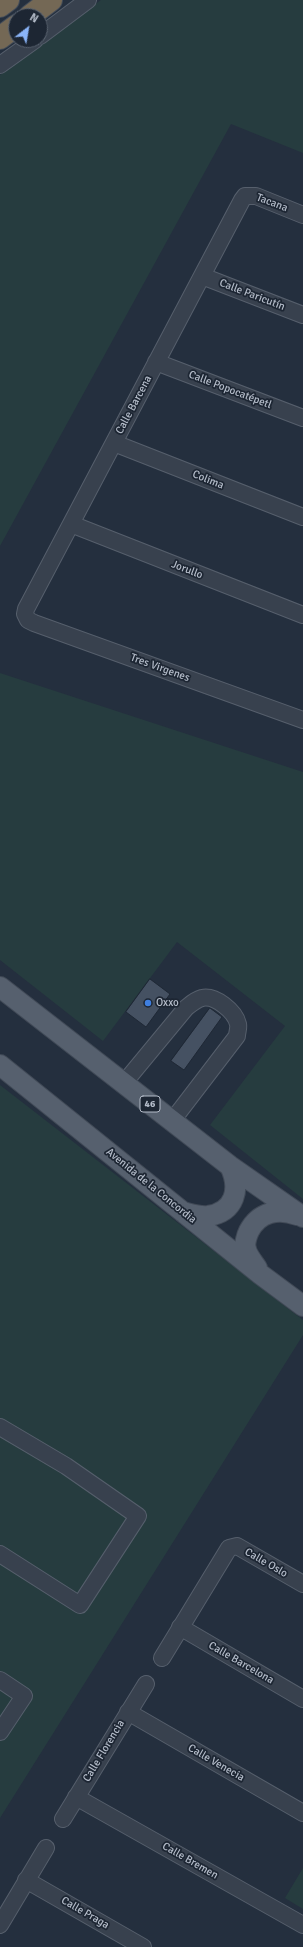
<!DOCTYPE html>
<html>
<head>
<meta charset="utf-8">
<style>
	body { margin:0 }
	#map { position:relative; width:303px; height:1947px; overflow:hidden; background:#242f3e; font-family:Signika,sans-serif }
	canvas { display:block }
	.north { position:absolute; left:8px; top:8px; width:40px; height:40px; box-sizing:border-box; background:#1d2633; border:1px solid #59626f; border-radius:50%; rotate:31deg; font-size:11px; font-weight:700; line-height:16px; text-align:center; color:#b4bcc9 }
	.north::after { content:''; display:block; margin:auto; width:14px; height:18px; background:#8ab4f8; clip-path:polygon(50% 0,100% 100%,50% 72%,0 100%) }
</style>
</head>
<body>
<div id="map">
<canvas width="303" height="1947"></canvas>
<div class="north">N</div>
</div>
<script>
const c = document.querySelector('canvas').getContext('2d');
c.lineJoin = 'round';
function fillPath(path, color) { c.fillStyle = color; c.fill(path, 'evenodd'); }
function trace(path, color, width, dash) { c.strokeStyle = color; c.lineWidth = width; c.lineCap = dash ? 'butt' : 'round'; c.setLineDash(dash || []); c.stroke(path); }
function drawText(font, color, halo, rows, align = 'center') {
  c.font = font + ' Signika,sans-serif'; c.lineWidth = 3.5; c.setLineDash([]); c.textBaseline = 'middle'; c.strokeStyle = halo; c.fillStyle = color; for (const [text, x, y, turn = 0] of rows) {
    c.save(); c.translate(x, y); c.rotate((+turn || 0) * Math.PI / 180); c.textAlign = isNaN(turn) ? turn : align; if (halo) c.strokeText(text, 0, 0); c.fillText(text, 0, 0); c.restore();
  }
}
const green = new Path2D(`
	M101,0H303V153L231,124L0,546V75Z
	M0,673L303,772V1199L210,1125L285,1026L177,942L103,1041L0,960Z
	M0,1085L303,1320V1335L0,1818Z
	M303,1868V1909L285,1898Z`);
const building = new Path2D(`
	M150,979L170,994L146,1027L126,1012Z
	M210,1008L222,1017L184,1070L171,1061Z`);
const minor = new Path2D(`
	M40,36L88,0
	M0,65L35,40
	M303,215L256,196H245L242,200L26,609L25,614L28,620L34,623L303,720
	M202,276L303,315
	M156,362L303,418
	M114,443L303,517
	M71,524L303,615
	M124,1083L186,1008C191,1004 195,1000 202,998C215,995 235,1011 238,1024C239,1028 237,1032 237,1036L172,1121
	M0,1427L66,1466L138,1516L80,1605L0,1554
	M180,1627L303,1699
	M162,1658L229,1548L237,1546L303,1584
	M0,1680L24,1696L0,1732
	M128,1712L303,1813
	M76,1797L303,1925
	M63,1819L146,1684
	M26,1880L143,1947
	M0,1925L46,1848`);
const major = new Path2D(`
	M0,987L230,1166L303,1217
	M0,1065L260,1274L303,1306
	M183,1212C191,1214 200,1217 208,1216C235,1212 241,1189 230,1166
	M257,1268C253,1262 247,1255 246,1249C244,1244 247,1235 249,1231C259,1212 278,1208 297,1215`);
const highway = new Path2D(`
	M0,6L8,0
	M30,16L51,0
	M0,38L16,26`);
const markers = [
	[148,1003,4,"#3f7fe0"]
];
const shields = [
	[150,1104,20]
];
const shieldNames = [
	["46",150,1104]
];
const streetNames = [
	["Tacana",272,203,21],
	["Calle Paricutín",252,295,21],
	["Calle Popocatépetl",230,390,21],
	["Calle Barcena",134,405,-62],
	["Colima",208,480,22],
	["Jorullo",187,570,21],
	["Tres Virgenes",160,668,20],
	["Avenida de la Concordia",151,1186,39],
	["Calle Oslo",266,1563,30],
	["Calle Barcelona",241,1663,30],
	["Calle Florencia",104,1751,-59],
	["Calle Venecia",216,1763,30],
	["Calle Bremen",190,1861,30],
	["Calle Praga",85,1913,30]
];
const poiNames = [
	["Oxxo",156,1003]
];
fillPath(green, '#263c3f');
fillPath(building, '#455162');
trace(building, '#1f2835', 1);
trace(minor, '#565f6c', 18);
trace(major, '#414a57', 22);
trace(highway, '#434c59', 24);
trace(minor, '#38414e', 16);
trace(major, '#56606e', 20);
trace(highway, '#746855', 22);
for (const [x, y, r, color] of markers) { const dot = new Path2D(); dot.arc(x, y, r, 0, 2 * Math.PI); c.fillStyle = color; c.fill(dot); trace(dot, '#1d2633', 1.5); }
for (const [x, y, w] of shields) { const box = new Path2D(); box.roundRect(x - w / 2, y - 8, w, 16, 3); c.fillStyle = '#1d2633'; c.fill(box); trace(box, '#b4bcc9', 1); }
drawText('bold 10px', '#b4bcc9', null, shieldNames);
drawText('11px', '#b4bcc9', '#1d2633', streetNames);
drawText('11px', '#b4bcc9', '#1d2633', poiNames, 'left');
</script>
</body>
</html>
